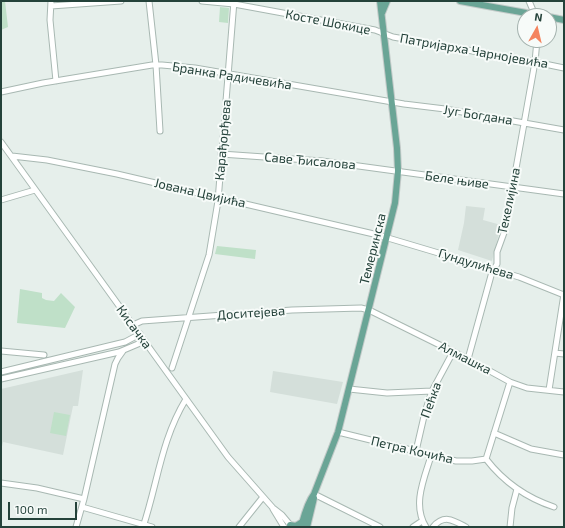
<!DOCTYPE html>
<html>
<head>
<meta charset="utf-8">
<style>
	body { margin:0 }
	#map { position:relative; width:565px; height:528px; overflow:hidden; background:#e6efeb; font-family:"Exo 2",sans-serif }
	canvas { display:block }
	.frame { position:absolute; inset:0; border:2px solid #24423a; pointer-events:none }
	.north { position:absolute; left:517px; top:8px; width:40px; height:40px; box-sizing:border-box; background:#f7fbf9; border:1px solid #a3b1ad; border-radius:50%; rotate:8deg; font-size:11px; font-weight:700; line-height:16px; text-align:center; color:#24423a }
	.north::after { content:''; display:block; margin:auto; width:14px; height:18px; background:#f4845f; clip-path:polygon(50% 0,100% 100%,50% 72%,0 100%) }
	.scale { position:absolute; left:8px; top:502px; width:69px; height:18px; box-sizing:border-box; border:2px solid #24423a; border-top:0; padding-left:5px; font-size:12px; line-height:14px; white-space:nowrap; color:#24423a; -webkit-text-stroke:3px #f7fbf9; paint-order:stroke }
</style>
</head>
<body>
<div id="map">
<canvas width="565" height="528"></canvas>
<div class="frame"></div>
<div class="north">N</div>
<div class="scale">100 m</div>
</div>
<script>
const c = document.querySelector('canvas').getContext('2d');
c.lineJoin = 'round';
function fillPath(path, color) { c.fillStyle = color; c.fill(path, 'evenodd'); }
function trace(path, color, width, dash) { c.strokeStyle = color; c.lineWidth = width; c.lineCap = dash ? 'butt' : 'round'; c.setLineDash(dash || []); c.stroke(path); }
function drawText(font, color, halo, rows, align = 'center') {
  c.font = font + ' "Exo 2",sans-serif'; c.lineWidth = 4; c.setLineDash([]); c.textBaseline = 'middle'; c.strokeStyle = halo; c.fillStyle = color; for (const [text, x, y, turn = 0] of rows) {
    c.save(); c.translate(x, y); c.rotate((+turn || 0) * Math.PI / 180); c.textAlign = isNaN(turn) ? turn : align; if (halo) c.strokeText(text, 0, 0); c.fillText(text, 0, 0); c.restore();
  }
}
const built = new Path2D(`
	M466,206L485,208L483,220L501,225L492,261L458,250L464,223Z
	M83,370L78,406H73L63,455L3,442L1,451V389Z
	M273,371L343,382L337,404L270,392Z`);
const green = new Path2D(`
	M1,1H5L8,27L1,30Z
	M220,7L229,8L228,23L219,22Z
	M217,246L256,250L255,259L215,254Z
	M20,289L42,293V298L46,300L54,301L61,293L75,307L65,328L17,323Z
	M54,412L70,415L66,436L50,433Z`);
const minor = new Path2D(`
	M51,1L50,20L56,81
	M149,1L156,65L160,131
	M202,1L234,4L375,30L393,37L535,62L564,68
	M529,1L535,15
	M51,6L121,1
	M1,92L43,83L152,65H162L195,68L404,104L445,109L564,130
	M1,142L228,457L273,508L282,515L292,527
	M221,154L322,161L564,194
	M12,156L47,160L117,174L378,235L519,277L564,295
	M1,200L35,190
	M133,325L142,321L292,310L361,308L369,310L468,359L510,382L527,388L564,392
	M1,351L44,355
	M555,353L564,354
	M468,359L492,272L497,264V252L505,230L535,62L537,40
	M172,368L209,255L218,201L234,1
	M1,372L125,342L140,334
	M1,379L119,352L145,341
	M349,389L387,393L432,391
	M549,390L564,294
	M338,432L456,461H472L486,459
	M494,433L531,449L564,455
	M416,451L425,412L432,391L453,352
	M486,459C503,481 527,498 554,507
	M486,459L510,382
	M1,483L37,488L84,499
	M314,494L380,527
	M82,507L152,527
	M273,509L284,527
	M76,527L84,499L115,364L118,358L123,351
	M143,527C158,482 161,440 186,399
	M239,527L263,497
	M413,527L422,521
	M426,527C412,505 424,479 431,456
	M433,527C444,514 453,520 466,527
	M510,527L512,508L517,489`);
const major = new Path2D(`
	M460,1L543,16
	M382,13L387,1
	M549,17L564,20
	M290,525L296,526L302,522
	M301,527C304,516 307,503 314,494L338,432L395,203L398,171L397,148L380,1
	M307,527L314,498`);
const streetNames = [
	["Косте Шокице",328,22,11],
	["Патријарха Чарнојевића",474,51,10],
	["Бранка Радичевића",232,76,9],
	["Југ Богдана",478,115,9],
	["Карађорђева",223,140,-85],
	["Саве Ђисалова",310,161,5],
	["Беле њиве",457,180,8],
	["Јована Цвијића",200,193,13],
	["Текелијина",509,201,-78],
	["Темеринска",373,249,-76],
	["Гундулићева",476,264,17],
	["Доситејева",251,313,-4],
	["Кисачка",134,327,54],
	["Алмашка",465,358,27],
	["Пећка",431,400,-70],
	["Петра Кочића",412,450,13]
];
fillPath(built, '#d4dfda');
fillPath(green, '#bfe0c8');
trace(minor, '#a8b8b2', 7);
trace(major, '#c2cac8', 8);
trace(minor, '#fff', 5);
trace(major, '#6aa596', 6);
drawText('13px', '#24423a', '#f7fbf9', streetNames);
</script>
</body>
</html>
